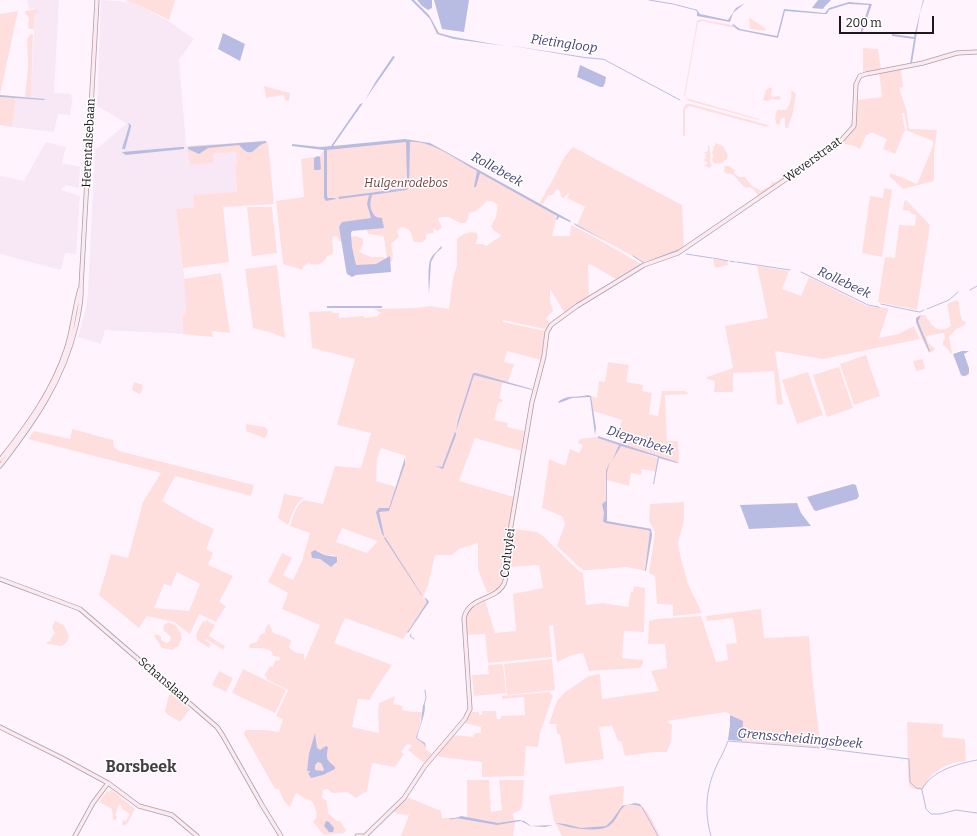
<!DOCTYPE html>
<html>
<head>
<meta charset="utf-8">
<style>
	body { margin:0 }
	#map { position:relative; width:977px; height:836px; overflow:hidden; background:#fff4fd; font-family:Bitter,serif }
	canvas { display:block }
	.scale { position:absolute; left:839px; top:16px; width:95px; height:18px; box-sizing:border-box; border:2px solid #1c181c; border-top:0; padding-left:5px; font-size:12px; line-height:14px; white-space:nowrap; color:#1c181c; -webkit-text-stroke:3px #fff; paint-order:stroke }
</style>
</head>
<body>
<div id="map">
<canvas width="977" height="836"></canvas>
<div class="scale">200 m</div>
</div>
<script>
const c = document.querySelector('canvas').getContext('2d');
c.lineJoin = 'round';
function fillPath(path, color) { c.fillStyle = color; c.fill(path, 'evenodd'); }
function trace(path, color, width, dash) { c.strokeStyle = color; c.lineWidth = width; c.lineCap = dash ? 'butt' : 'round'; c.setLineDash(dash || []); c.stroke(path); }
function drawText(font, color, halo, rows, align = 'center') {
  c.font = font + ' Bitter,serif'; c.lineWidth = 3; c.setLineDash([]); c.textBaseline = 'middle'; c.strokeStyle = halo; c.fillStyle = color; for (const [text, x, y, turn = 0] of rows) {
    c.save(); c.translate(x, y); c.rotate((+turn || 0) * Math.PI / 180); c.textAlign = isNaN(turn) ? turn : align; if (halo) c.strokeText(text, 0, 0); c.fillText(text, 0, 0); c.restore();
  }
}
const built = new Path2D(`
	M27,0H59L54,93L71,94L72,102L70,115L58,114L54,132L12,127L16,98L31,99L35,8L29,9Z
	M101,0L130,2L136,4L170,22L194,39L179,60L186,144L189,155L190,165L213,163L212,154L236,152L237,165L235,166L237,193L194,195L193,197L194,207L176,209L184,276L186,315H183V334L105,330L101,344L78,337L86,308L88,293L95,150L125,125L126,123L97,106Z
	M46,142L66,147L62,163L80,167L79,188L66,185L61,190L80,196L76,254L65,253L61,270L0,254V177L1,176L24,181Z`);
const green = new Path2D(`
	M127,0H175L169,20L136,4L127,1Z
	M38,9V13H35L34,29H29L28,27L29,18L25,13V11Z
	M18,11L0,95V14Z
	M750,18L766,29L765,31L751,29L749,27L750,22L749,20Z
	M700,19L732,25L735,28L702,21L698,22L685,96L686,98L759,119V120L689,101L684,96L697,21Z
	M31,34L33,35L31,97H25L28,66L27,39L29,36Z
	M863,48L878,49L881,69L863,72Z
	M901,69L903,87L899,88L907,112L909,129L937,130L934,153V181L903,189L889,176L891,173L917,184L933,146V141L906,130L907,128L904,113H902L905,130L895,154L883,149L887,139L873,133H870L868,135H866L860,149L855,146L845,144L844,140L856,125L858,100L882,97L879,73Z
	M264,86L290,93L289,101L285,100L284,96L283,95L266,98Z
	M771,87L772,89L771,95L772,97L779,96L781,98L779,100L772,99L768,101L763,100L766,90Z
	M791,91H793L796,94L793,112L788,128H786L785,127V119L784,117L780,120V124L778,125L776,123L775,118L777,110H786C790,105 792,98 791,91Z
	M0,97L16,98L12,127L0,125Z
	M686,104H691L768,125L767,127L689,106L685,110V136H683V109Z
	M408,140L434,145L555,213L556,220L552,236H570L571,225L589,234L641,264L616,279L590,264L588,265L589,296L564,312L550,289V300L553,311L546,318L549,323L545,329L503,320V322L545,331L541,360L507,351L504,362L514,364L508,382L503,381L499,398L503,400L502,402L498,403L494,420L508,423L507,427L524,431L521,451L475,438L459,481L514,497L504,555L503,580L497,589L487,593L478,569V543L459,549L452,555H435L428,585L423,598L429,602L403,639L345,618L334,643L392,665L372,695L370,700L358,699L352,727L379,733L378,713L379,703L395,696L393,704L403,706L402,710L412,712H422L417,738L425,744V749L432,754L424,763L408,750L412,745L407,744L401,752L404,754L395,767L372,763L367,792H365L356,798L347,792L332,793L328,789L323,790L322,798L327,801L328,813L337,821H340L346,830L344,833L324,835L313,822C320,814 315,809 312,801L304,798L296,793L290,807C284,802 281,796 279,789H275L244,734L245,730H266L279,732L283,719L276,716L288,690L266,679L267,677L264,676L270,666L272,667L276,660L279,661L280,657L273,656L271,651L263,648H251L249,647L250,644L257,642L260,635L265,633V629L268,624L270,625L273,633C279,635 286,636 291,641L289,647C294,653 298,653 304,654V660H305L320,625L282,609L288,593L268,582L282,553L292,558L283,575L293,580L303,559V557L310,533L290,526C293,517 296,505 304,500L323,504L335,466L361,468L371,433L337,425L355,359L312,348L309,312L332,311L333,313H339V318L364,316V318L378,316V314H382L374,309L416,308L430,306L449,309L453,278L457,265V239C463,234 469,231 477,233L478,237L476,244H483L486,246L500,237L501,235L493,230L491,226L496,217L498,205L492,201H487L476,211L469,213L468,219L465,223H460L449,217H440L438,219L442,227L439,230L437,231L433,228L434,233L426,234V239L422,242H414C410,233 413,229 401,227L397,231L399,237L391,244L393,256L392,261L389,262L387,259L384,237L382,236L369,234L367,231V229L358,222L343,241H339L337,236L333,237C331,242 334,248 333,254L327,256C325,263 316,267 309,263L304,266L302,270L283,264L276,201L304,197L301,159L321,156L323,151L326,149ZM381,448L406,456L396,487L376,481L377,459ZM342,528L377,541V542L367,553L336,542ZM317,550L324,555H332L338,558L337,562L333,566H330L320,559L313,558Z
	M265,141L268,142L274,204L223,207L229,262L183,268L176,209L194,207L193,197L194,195L237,192L235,165H237L236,152L213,154V163L190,165L187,146Z
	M716,143L723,146L728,155L727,160H725C722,163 719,165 714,163L712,160L713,156L712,152L714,149L713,148Z
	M708,145H709C710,148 711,158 710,162L712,165L710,168L704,166L707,164V162L703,160L707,158L705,156L707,154L704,153L708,151Z
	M573,147L682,205L684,246C674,255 656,258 643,262L577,225L585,207L567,198L569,194L566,192L568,194L563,198L561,197L560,191L556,189L554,194L548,196L543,204L539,203L545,194L546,190L550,185L565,156Z
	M725,166H729L735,170L734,173L739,177H745L751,185L761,191L771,185L772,182H776L794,169L797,167L799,169L758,196L753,189L749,187L746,188C741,185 738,179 733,175C730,173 727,175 724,172Z
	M884,188L892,190L882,257L862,253L870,196L883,198Z
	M906,200L930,225L917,310L878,302L885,257L895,258L899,225L915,226L916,215L910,213V211L903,210L904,202Z
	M247,207H272L277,253L252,256Z
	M356,236L363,239V245L359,252L371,257H384L385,261L384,264L356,266L352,262L351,237Z
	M713,259L727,261L728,265L715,268Z
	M277,265L285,338L269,332L253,328L245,269Z
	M757,266L789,271L782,289L801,296L809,277L867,306L889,308L879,338L898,334L914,326L920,339L823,359L775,351L783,404L777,405L774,371L733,373V392H714L715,381L707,379V377L733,368L725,326L768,318Z
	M221,273L230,333L212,331L213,337L183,334V315H186L184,279Z
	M956,300L959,302L960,313L962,320L966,322L965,325L956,329L949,337L952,353L950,354L949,350L943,345V341L945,339L944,333H942L927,336C927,345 930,343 935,349L934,351L930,353C925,348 915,325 916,318L921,315H925C931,325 938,335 951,326L947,304Z
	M866,355L880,396L854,405L840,364Z
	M923,359L925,369L916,371L913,361Z
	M608,362L629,365L626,382L643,385L642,391L652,393L649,414L658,416L662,391H685L689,394L665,395L667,441H678L679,464L620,444V427L622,420L593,411L591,396L597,398L599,381L605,382Z
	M839,367L853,408L827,417L813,375Z
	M808,372L823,415L797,424L782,380Z
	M134,382L143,385L141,393L139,394L132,390Z
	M246,424L265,427L268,430L266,437L264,438L246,431Z
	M72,429L113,440L114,447L119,451L254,485L251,496L175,476L162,501L193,519L214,529L206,549L213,553L208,565L233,576L219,602L226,606L216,622L199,614L190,634L174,622L147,616L139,628L99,595L111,554L128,558L143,502L161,473L28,439L34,431L70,439ZM177,572L200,584L189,611L154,608L164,584L171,586Z
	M597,437L658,458L656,472L642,469L641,475L631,473L629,486L607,480L606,522L649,528L651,530L652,535L646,571L626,567L589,570H584L579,567L557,546L565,524L562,516L542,508L549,459L565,466L570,449L579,453L583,445L578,443L579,439Z
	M284,494L305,498C295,501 292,516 288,525L278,518Z
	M684,502V520L678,543L680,555L688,584L702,613L673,616V605L657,604L655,576L649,573L655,532L649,521L650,504Z
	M515,529L537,532L544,537L579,571L583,573L586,605L603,603L628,607L631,592H633L634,586L645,588L644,632L624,631L622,658L643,660V664L640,668L589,671L583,653L572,655L557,662L553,625L549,626L552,657L488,663L485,634L467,635C465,613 465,611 485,600L495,633L516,631L513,594L543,588L539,565L508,567L512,532Z
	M761,609L764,638L809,636L813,685L821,748L742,742V721L726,712L667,721L672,725L671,741L667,752H654L625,756L621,741H618L612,726L599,727L604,759L565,764L560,734H557L556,724H549L557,701L565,692L589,676L600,674L602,699L659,691L651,671L667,668L665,644H648L649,621L657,619L701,616L716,662L728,660L726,644L737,643L733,618L707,621L706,616Z
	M206,620L215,625L209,636L225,646L223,650L206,639L205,640L211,644L209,648L197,640L196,634L203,621L205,622Z
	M55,621L64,625L69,636L67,642L62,646L47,644V642L51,641V638L55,633L52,627Z
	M168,622L176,625L179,631L181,633V636L182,638L178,647H175L173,650L162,648L154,636L156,634L161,636V640L167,643L170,641L171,637L163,630L164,625Z
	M552,659L555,690L507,695L504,664Z
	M501,664L503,665L506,693L474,696L472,675L489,674L488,665Z
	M243,669L286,690L275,713L232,693Z
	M219,671L233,678L226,692L212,685Z
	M549,692L553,696L540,733L538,747L526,746L524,776L482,777V762L440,757L437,755L454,735L473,737L474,734H476V733H481V727L465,723L472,712H479V715H482V711H496L497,719H501V716L525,715L524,697L502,699V696Z
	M173,694L190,709L180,722L167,714L165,711L169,695Z
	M907,722L943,724L942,737L965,739L966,761C952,762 940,767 930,777C927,781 926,786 922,790L914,789L909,786L908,774Z
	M467,780H489L491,812L502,810L499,780H524L522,807L520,810L513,814L515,823L513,836H401L409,815L398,814L393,811L407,797L441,811L442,818H467Z
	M624,786L623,805C627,805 632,803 636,804C648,807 655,826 660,836H562L554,821L549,797L550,795Z
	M112,790L135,809L127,824L122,826L123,820L126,821L130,814L121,808L122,806L119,804L115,815L117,816L116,820H113L112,809L99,802L107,791L109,792Z`);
const water = new Path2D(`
	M411,0H414L429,15L439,33L454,37L505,46L454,39L437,34L430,19Z
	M417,0H432V8L428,10L422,6Z
	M434,0H469L464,32L442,29Z
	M818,0H831C828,4 825,5 823,9L812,8Z
	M923,0H924L920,13L912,63L910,64L914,39L892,36V34L914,37Z
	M849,2L872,4L862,33H861V30L869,5L848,4L829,10L827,14H824L785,11L778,38L738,30L732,25L733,24L740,29L777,36L784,9L825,13L829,8Z
	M745,3L733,13L730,22L697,16V12L695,9L697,10L700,14L728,20L736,8Z
	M223,33L245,44L240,61L218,49Z
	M507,45L585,57L605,59V60L584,58Z
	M393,56L395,57L365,100L376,81Z
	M580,65L606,77L605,83L603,87H600L577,77Z
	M0,95L45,99L44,100L0,97Z
	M363,103L333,146L405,139L430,143L571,221L570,222L559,217L557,220H556L557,216L480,173L476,187H474L477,171C458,161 431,140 410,142L409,187L407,180L406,142L327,150V197L328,198H335L336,199L326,201L324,198V150L292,146V144L320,147L331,146L360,104Z
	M128,123L131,125V127L125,149H122L129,126Z
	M266,141V143C254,144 254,162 239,145L208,148L199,154L188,149V147Z
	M180,147H184V149L126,155L124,154L122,152Z
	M318,156L320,157L321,169L319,170H314V158Z
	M407,188L408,189L406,190L372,195C369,204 370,211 376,217L382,218L384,228L352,231L351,233L352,247L356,265L376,264L390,256L391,272L356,275L352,277L347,274L346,270L339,227L342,222L371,218L367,204L369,195L339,199L338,197Z
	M574,223L611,244L575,225Z
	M441,246L442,248L436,253L431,262L429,294C429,286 427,265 431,258C434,253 439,250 441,246Z
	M327,306H382V308H327Z
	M921,315L918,321L930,351L929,352L916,322V318Z
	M962,351H969L964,354L969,368V373C968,376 963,377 961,375L953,354Z
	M473,373H476L532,389V390L474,375L456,431L458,420Z
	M588,395L591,396L596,428L595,435L590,397L572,398L559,403L558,402C567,394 578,398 588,395Z
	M455,432L456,433V435L443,469L435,466L442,467Z
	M598,436L677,462V463L659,458L654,484H653L658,457L621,446L612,461L619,445L598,438Z
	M405,458V464L389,511L379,512L384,535L383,536L379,524L376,512L379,508H389Z
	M610,461L607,472V521L651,529L652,535L646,571H645L650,531L647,530L605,523L603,521L604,513L602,504L606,501V471Z
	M853,484L856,485L859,496L857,499L816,511L814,510L807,497Z
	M797,503L801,513L811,526L749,529L740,505Z
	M385,537L422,595V596L384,538Z
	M315,550L324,555L337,557V562L331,567L320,559L312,558L311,552Z
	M424,597L428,600L429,602L408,633L407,632L409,630L427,602Z
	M423,705H425C425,717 419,727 417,738L425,743L426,749L424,744L416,738L421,722Z
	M730,715L743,721L742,741L728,740L730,725Z
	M315,733L317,748L320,750L326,746L328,747C326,759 326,759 335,767V769L323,775L311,778L308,773L310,772V771H307L309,754ZM318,762L321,763L324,769L323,771L315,770V765Z
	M635,803L640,804L642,807C617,798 623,816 609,826C599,833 566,828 556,823L565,824L581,828L606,826L612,820L622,806Z
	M461,816L498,823L519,820L524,821L531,826L553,825L545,827L530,826L521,821L497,825L456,818Z
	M326,821L329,822L334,828L333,832H329L324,826Z`);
const stream = new Path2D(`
	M649,0L673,4L696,10
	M605,60L680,100
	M686,254L712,258
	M633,256L644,263
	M713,258L728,261
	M730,261L735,262
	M647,262L678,250
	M737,262L790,270
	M801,272L868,305L879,307
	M970,290L977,286
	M881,304L914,311L920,312L924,310
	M927,309L949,300L958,292
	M411,634L410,636L414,639
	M424,705L426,698L425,690
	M922,789C933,770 957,764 977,760
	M922,790L926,809L931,814H940L956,810L977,813
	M642,807L658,836
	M450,819L457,818
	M711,836C704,812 706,789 716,767C720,758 725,750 728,741L821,748L909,759L910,782L916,788L922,789`);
const secondary = new Path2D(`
	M0,460C27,426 52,392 66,350C73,330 74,309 80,289
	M0,466C34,422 63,381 76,326C79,313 82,300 81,287L97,0
	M0,579L80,609L217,727L223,736L262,805L281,836
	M0,727L62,758L108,783L139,806L172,815L197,836
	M75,836L93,803L108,783
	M357,836H362
	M365,836L404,798L425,766L465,719L470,709L464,618C469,596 495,601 504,584C508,575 505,564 506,555L532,402L544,356L547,332L551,325L577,306L644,265L678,253L839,143L854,126L856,84L860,76L866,74L923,63L957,53L977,52`);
const streetNames = [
	["Herentalsebaan",89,143,-87],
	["Weverstraat",813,160,-36],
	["Corluylei",508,553,-83],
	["Schanslaan",164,681,41]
];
const parkNames = [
	["Hulgenrodebos",406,184]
];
const waterNames = [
	["Pietingloop",564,44,8],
	["Rollebeek",497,170,29],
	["Rollebeek",844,283,25],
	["Diepenbeek",640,441,18],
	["Grensscheidingsbeek",800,739,5]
];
const districtNames = [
	["Borsbeek",141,768]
];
fillPath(built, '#f8e7f5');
fillPath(green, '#fedfde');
fillPath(water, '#b8bce2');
trace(stream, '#b8bce2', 1);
trace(secondary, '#a99fa7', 5);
trace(secondary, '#fdeaf1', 3.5);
drawText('12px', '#1c181c', '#fff', streetNames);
drawText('italic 12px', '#793c3d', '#fff', parkNames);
drawText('italic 13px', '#424477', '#fff', waterNames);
drawText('bold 16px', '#453d44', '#fff', districtNames);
</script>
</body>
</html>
